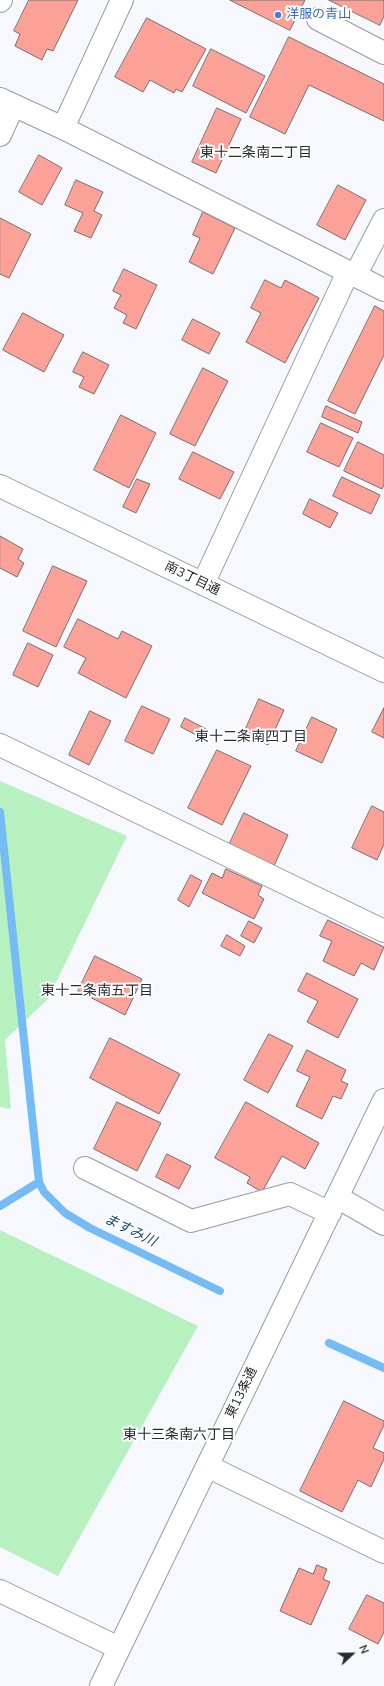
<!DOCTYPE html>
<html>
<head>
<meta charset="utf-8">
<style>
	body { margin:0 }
	#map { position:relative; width:384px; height:1686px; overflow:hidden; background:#f6f8fe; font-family:"Nunito Sans",sans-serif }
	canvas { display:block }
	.north { position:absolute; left:332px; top:1634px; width:40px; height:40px; -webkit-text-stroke:3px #fff; paint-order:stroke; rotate:68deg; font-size:11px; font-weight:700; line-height:16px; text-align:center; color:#292a2c }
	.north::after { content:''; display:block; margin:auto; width:14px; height:18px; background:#292a2c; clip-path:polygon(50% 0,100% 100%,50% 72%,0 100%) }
</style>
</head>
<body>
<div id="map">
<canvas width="384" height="1686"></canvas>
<div class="north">N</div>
</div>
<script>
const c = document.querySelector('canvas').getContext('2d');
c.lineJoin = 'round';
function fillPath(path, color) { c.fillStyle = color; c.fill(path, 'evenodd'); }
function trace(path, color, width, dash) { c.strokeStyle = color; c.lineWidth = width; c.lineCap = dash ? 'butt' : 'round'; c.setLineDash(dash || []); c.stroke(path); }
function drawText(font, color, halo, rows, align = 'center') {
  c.font = font + ' "Nunito Sans","Noto Sans JP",sans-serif'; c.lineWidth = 4; c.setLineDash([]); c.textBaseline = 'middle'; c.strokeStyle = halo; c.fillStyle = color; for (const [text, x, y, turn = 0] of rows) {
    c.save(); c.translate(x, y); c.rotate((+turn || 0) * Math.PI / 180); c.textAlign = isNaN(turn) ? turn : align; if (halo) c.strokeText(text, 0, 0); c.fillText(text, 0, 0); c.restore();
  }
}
const green = new Path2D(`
	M0,781L127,836L48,999L5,1040L11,1109L0,1107Z
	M0,1230L198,1326L58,1576L0,1547Z`);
const stream = new Path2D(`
	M0,812L39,1182L44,1192L65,1213L90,1228L220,1291
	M0,1206L39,1182
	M329,1343L384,1368`);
const building = new Path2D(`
	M29,0H78L53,51L47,49L42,60L15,46L20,34L14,31Z
	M230,0H305L290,30Z
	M329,0H384V16L380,25Z
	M147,18L206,49L182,92L176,89L174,93L150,80L143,92L115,77Z
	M289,37L384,84V121L309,85L285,134L250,117Z
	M211,49L265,76L246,113L193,86Z
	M217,108L241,119L216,173L192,162Z
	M39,155L62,168L42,205L19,192Z
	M76,180L103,192L94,211L102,215L91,238L74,231L83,213L65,205Z
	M338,185L366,200L345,240L317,225Z
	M203,212L235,228L213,274L189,262L200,238L193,235Z
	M0,218L31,234L9,278L0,274Z
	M124,269L157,285L136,329L123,323L127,315L114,308L121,295L113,291Z
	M265,280L281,288L285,280L319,298L285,363L246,342L261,313L251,308Z
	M375,306L384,311V355L355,414L328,401Z
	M23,313L64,335L44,372L3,350Z
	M193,319L220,333L209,354L182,340Z
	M83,352L109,365L94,394L79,387L84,377L73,372Z
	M203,368L228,381L195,446L170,434Z
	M326,406L362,422L358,433L322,417Z
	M121,415L156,433L129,488L94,470Z
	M321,423L353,438L339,467L307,452Z
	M358,442L384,455V485L382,489L344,471Z
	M193,452L234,472L220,499L179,479Z
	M342,477L380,495L371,514L333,496Z
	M137,479L150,484L136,513L123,507Z
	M310,499L338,513L330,528L303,514Z
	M0,536L23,549L18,559L24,563L17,577L0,568Z
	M53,566L87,581L56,647L23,631Z
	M78,619L118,639L122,631L152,646L126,698L78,673L86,658L64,647Z
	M28,643L53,655L38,687L13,675Z
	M259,699L284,710L268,745L244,733Z
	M142,706L170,719L153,754L125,741Z
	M384,708V738L372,732Z
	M90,711L111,721L89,765L69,755Z
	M312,717L337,729L322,763L296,751Z
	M185,718L208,730L204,739L181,727Z
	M217,750L251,766L222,825L188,808Z
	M372,806L384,812V844L377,860L352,848Z
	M244,813L288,835L274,866L229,845Z
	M226,869L262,886L258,895L264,899L254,919L202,893L212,873L222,878Z
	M191,875L202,881L189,907L178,900Z
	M328,920L384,947L374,970L361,963L354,976L323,961L332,941L320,936Z
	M249,921L262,928L254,943L241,936Z
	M227,935L245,946L240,956L221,946Z
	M95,956L142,979L125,1015L78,991Z
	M307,973L358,999L338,1038L307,1022L318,1001L298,991Z
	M269,1034L293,1046L268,1093L244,1080Z
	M110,1038L180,1074L159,1114L90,1078Z
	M307,1050L346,1070L341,1081L348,1084L341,1099L333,1096L322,1119L296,1106L310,1077L297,1071Z
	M117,1102L161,1123L137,1171L94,1149Z
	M246,1102L319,1143L305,1169L282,1156L262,1192L247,1183L250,1177L215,1158Z
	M167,1154L191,1166L179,1189L156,1177Z
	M344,1401L384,1421V1425L373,1448L384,1453V1459L371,1487L358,1480L342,1512L300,1491Z
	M317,1565L327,1569L323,1579L330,1582L311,1625L280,1611L299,1568L313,1574Z
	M367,1595L384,1603V1632L378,1644L349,1629Z`);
const minor = new Path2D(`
	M0,1L1,0
	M318,19L384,53
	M0,99L63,128L384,290
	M63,128L122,0
	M0,135L13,106
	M355,276L384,220
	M0,486L384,671
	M203,584L348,272
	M0,745L384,931
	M85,1168L191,1221L290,1194L330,1213
	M337,1197L384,1224
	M207,1466L384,1552
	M0,1591L119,1648
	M101,1686L384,1100`);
const markers = [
	[278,15,4,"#3f7fe0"]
];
const shopNames = [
	["洋服の青山",286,15]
];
const streetNames = [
	["南3丁目通",192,579,26],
	["東13条通",242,1393,-64]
];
const neighbourhoodNames = [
	["東十二条南二丁目",256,154],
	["東十二条南四丁目",251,738],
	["東十二条南五丁目",97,992],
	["東十三条南六丁目",179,1436]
];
const waterNames = [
	["ますみ川",130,1231,26]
];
fillPath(green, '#b7f1c0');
trace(stream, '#75bbf5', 8);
fillPath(building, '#fca197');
trace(building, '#766f6e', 1);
trace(minor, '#999ba1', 24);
trace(minor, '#fff', 22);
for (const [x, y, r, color] of markers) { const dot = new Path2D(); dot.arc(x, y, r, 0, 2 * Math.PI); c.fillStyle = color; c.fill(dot); trace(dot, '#fff', 1.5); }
drawText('13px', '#366cbe', '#fff', shopNames, 'left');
drawText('13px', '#292a2c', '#fff', streetNames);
drawText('14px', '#292a2c', '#fff', neighbourhoodNames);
drawText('italic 14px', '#15486f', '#fff', waterNames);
</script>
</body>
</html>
